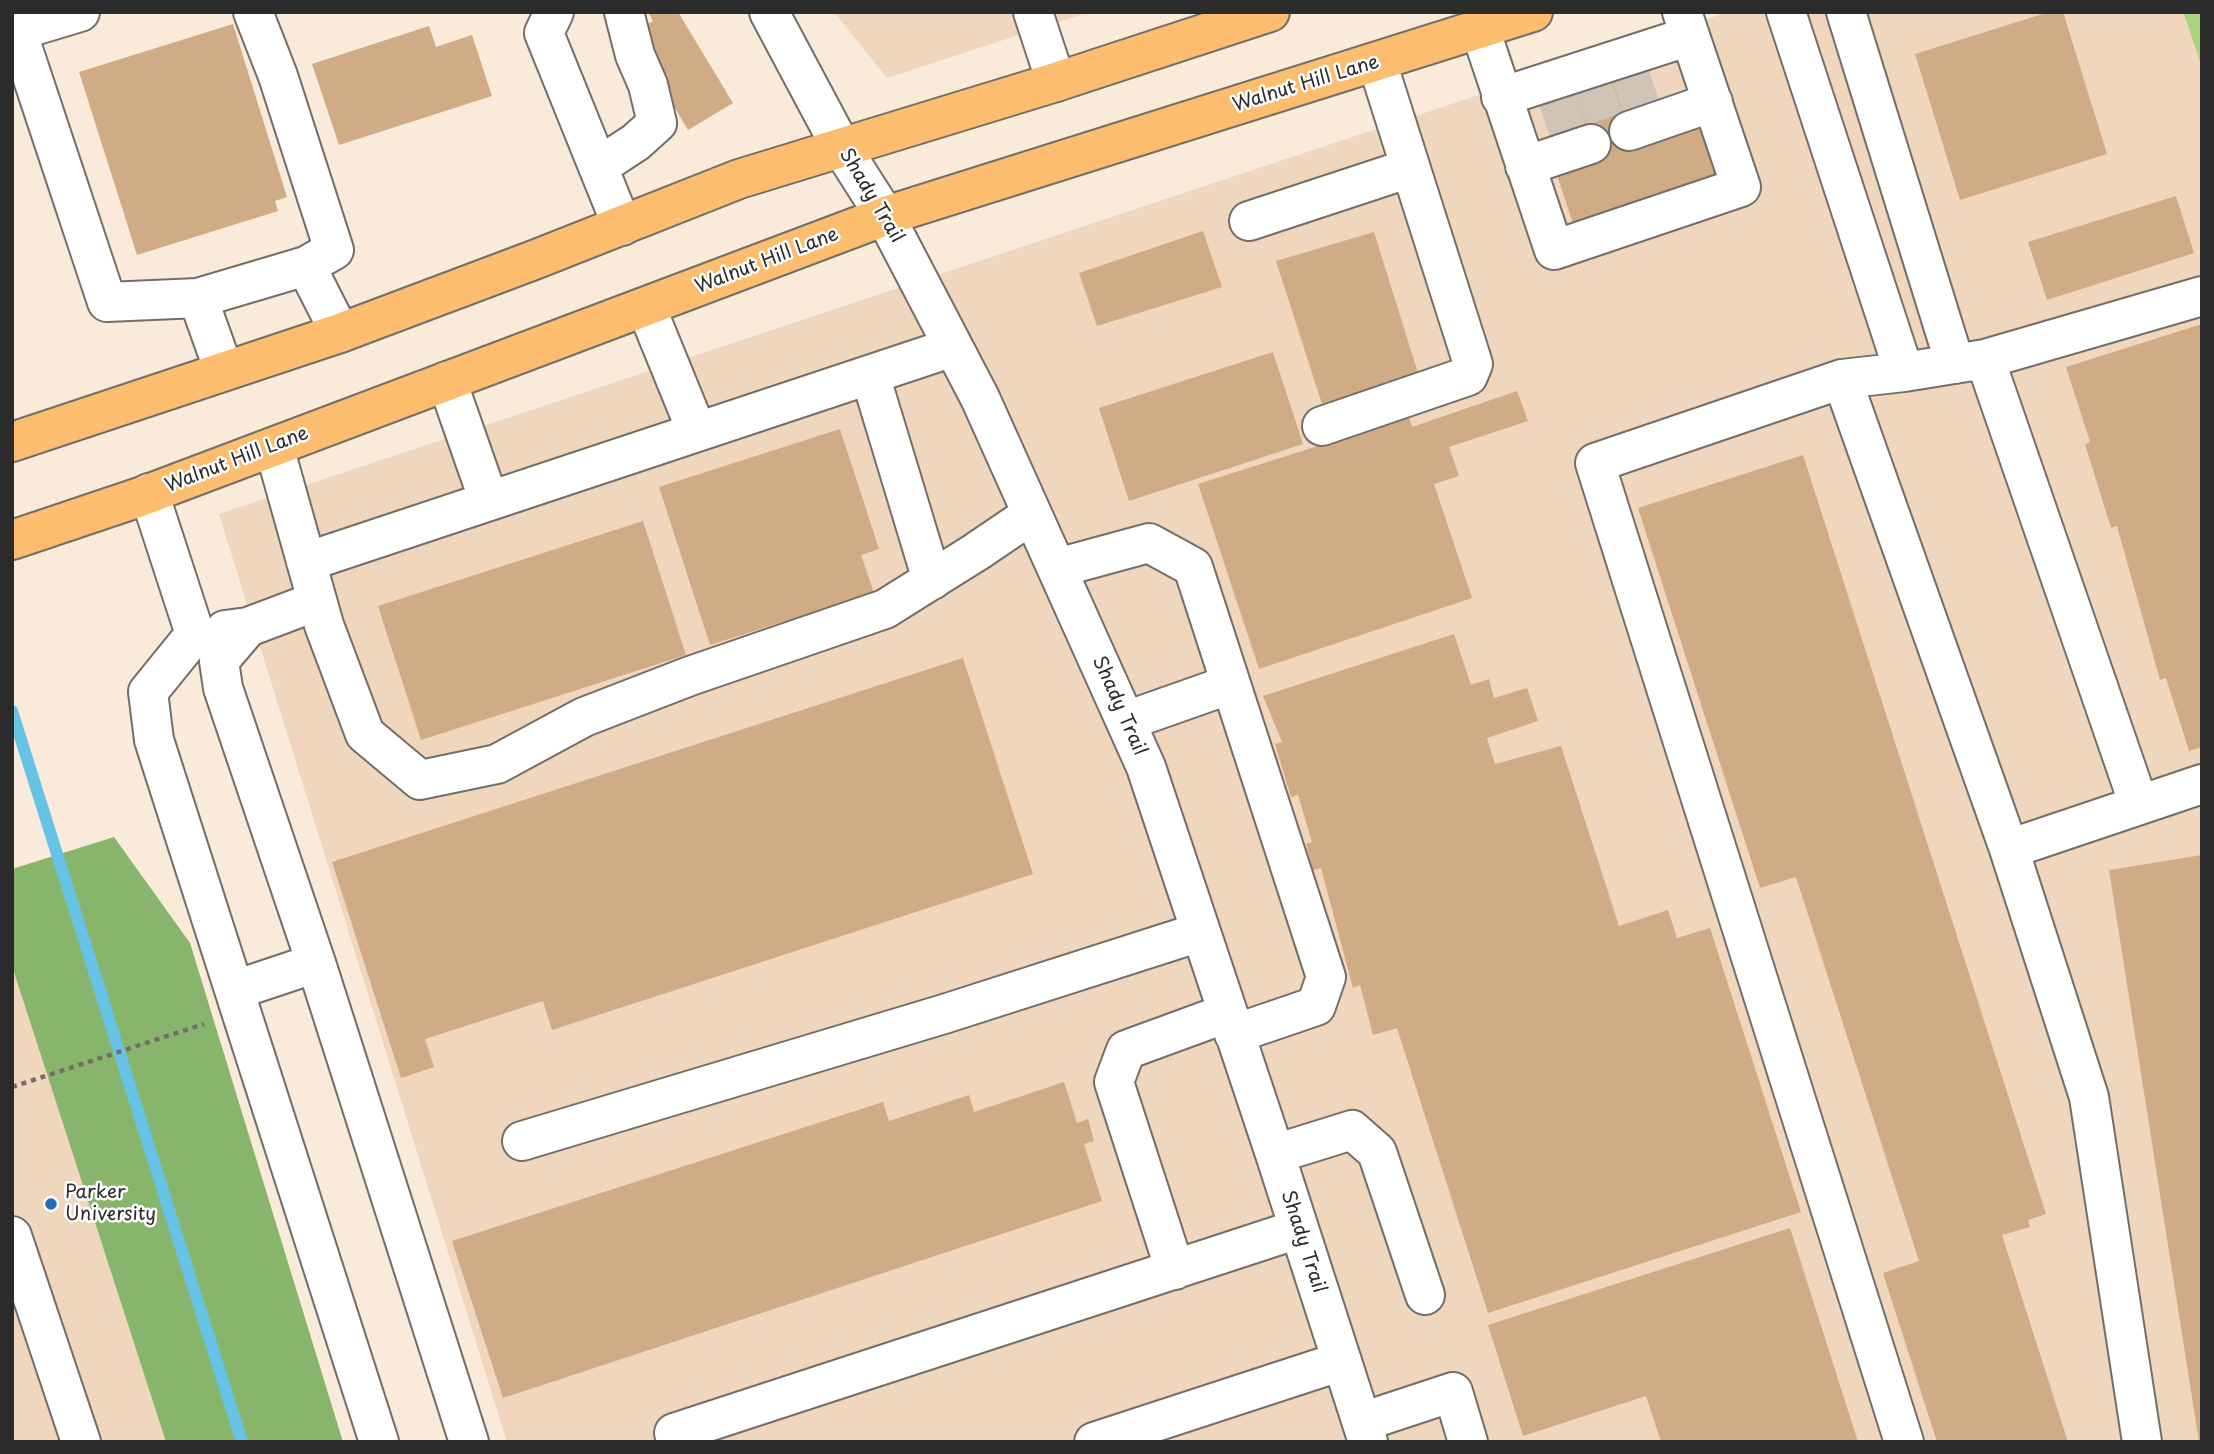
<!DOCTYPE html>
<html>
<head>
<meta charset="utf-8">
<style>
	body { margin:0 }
	#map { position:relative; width:2214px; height:1454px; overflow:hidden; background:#f9ead9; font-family:"Playpen Sans",sans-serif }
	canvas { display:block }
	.frame { position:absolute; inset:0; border:14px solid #2b2b2b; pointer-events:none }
</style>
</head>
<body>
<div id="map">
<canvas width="2214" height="1454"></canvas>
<div class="frame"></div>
</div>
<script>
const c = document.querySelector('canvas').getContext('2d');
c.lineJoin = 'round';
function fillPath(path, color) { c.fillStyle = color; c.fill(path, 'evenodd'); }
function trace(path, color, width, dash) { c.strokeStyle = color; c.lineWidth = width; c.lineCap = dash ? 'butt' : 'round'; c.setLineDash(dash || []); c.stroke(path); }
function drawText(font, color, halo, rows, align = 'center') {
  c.font = font + ' "Playpen Sans",sans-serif'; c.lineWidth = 5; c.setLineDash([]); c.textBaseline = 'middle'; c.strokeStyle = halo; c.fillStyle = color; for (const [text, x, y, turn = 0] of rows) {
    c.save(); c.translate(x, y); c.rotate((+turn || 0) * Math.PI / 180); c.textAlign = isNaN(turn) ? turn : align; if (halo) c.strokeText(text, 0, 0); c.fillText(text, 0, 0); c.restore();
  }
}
const built = new Path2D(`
	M834,12H1089L887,78Z
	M1728,12H2183L2202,67V1442H507L219,514Z
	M12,966L166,1442H12Z`);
const green = new Path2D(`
	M2183,12H2202V67Z`);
const forest = new Path2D(`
	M114,837L190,943L343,1442H166L12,966V869Z`);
const stream = new Path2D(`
	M12,711L242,1442`);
const building = new Path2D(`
	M648,12H678L733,103L688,130L631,34L653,21Z
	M2049,12H2063L2107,154L1960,200L1915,54Z
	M233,24L287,197L275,201L278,211L137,255L79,72Z
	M429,26L436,47L472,35L492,96L339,145L312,64Z
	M1641,68L1656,111L1713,117L1733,182L1576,233L1554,166L1557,144L1543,99Z
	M2176,196L2194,253L2047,300L2028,242Z
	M1203,231L1222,287L1097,326L1079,273Z
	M1374,232L1418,373L1322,404L1276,261Z
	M2202,324V747L2189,751L2166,678L2160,680L2117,526L2111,528L2085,444L2090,442L2066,367Z
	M1273,352L1303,444L1129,501L1099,408Z
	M1517,391L1528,421L1449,447L1459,476L1434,484L1472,598L1259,669L1198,484L1409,417L1412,427Z
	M840,429L879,549L861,555L874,593L710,645L659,487Z
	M1803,455L2046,1214L2028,1220L2030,1227L2002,1235L2068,1442H1937L1883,1273L1919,1261L1796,877L1760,888L1638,508Z
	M643,521L686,655L421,740L378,606Z
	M1454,634L1471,685L1489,679L1494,698L1527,688L1538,721L1487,738L1495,764L1561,746L1619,926L1668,910L1677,938L1710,928L1801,1212L1488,1313L1397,1028L1373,1035L1360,985L1353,988L1321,868L1313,870L1306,844L1312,842L1298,795L1291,797L1275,744L1282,742L1263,696Z
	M963,658L1033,874L552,1030L543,1001L425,1039L434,1067L401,1078L332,862Z
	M2202,855V1442H2199L2109,870Z
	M1064,1082L1077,1123L1088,1119L1094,1141L1084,1144L1102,1201L503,1398L452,1241L883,1102L889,1121L969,1095L974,1112Z
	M1790,1228L1858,1442H1661L1646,1396L1523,1436L1488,1325Z`);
const minorTunnel = new Path2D(`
	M1629,71L1644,115
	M1592,83L1611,137
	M1556,95L1571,140`);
const path = new Path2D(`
	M12,1087L204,1024`);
const minor = new Path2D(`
	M80,12L17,31L107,302L198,298L224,371
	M253,12L278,76L334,250L306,266L340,333
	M554,12L544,33L622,226
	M769,12L841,147L885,216L980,398L1146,767L1275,1154L1368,1442
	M1033,12L1056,82
	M1786,12L1904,372
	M1846,12L1955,364
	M1480,29L1554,250L1741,187L1682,12
	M1501,97L1690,36
	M1629,131L1713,102
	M1525,166L1591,144
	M598,167L636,142L657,123L648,85L635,55L624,12
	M1249,221L1410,168
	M2202,296L1985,359L1904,372L1842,379L2009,849L2202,784
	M198,298L306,266
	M646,307L697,432
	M1985,359L2139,805
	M870,375L932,580
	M1842,379L1595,463L1904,1442
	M447,381L489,501
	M1322,426L1468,376L1473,364L1377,62
	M274,447L324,625L365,734L420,780L497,764L584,717L690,676L885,609L976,552L1032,514
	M149,493L195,634L148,692L154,740L379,1442
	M306,562L953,347
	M1057,568L1149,543L1193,567L1326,977L1316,1006L1234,1034
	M248,627L219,661L223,688L316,963L469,1442
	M225,630L248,627L317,601
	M1126,721L1231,684
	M2009,849L2089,1097L2142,1442
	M235,990L316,963
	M522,1141L944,1014L1200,932
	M1275,1154L1352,1130L1377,1152L1425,1295
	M12,1236L81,1442
	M1175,1270L1114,1082L1126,1050L1227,1013
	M1362,1422L1453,1392L1468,1442
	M674,1433L1298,1229
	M1094,1442L1342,1361`);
const major = new Path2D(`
	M12,442L340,333L534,260L739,179L1056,82L1270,12
	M12,540L140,497L885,216L1533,12`);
const markers = [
	[51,1204,7,"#1f6fb2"]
];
const streetNames = [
	["Walnut Hill Lane",1306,84,-17],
	["Shady Trail",871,196,59],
	["Walnut Hill Lane",767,261,-21],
	["Walnut Hill Lane",237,460,-21],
	["Shady Trail",1119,706,66],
	["Shady Trail",1303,1242,72]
];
const poiNames = [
	["Parker",65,1193],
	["University",65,1215]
];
fillPath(built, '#efd6bc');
fillPath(green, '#aad37d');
fillPath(forest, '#87b56c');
trace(stream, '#67c3e5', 12);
fillPath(building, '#cfac85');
trace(minorTunnel, '#d0c4b6', 38, [38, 19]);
trace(minor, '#736e68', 42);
trace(major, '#736e68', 42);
trace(path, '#736e68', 4.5, [5, 5]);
trace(minor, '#fff', 38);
trace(major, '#fcbd6f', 38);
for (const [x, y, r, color] of markers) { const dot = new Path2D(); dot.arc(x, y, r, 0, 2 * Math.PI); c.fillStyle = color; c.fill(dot); trace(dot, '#fff', 2.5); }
drawText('19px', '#2b2b2b', '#fff', streetNames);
drawText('19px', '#2b2b2b', '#fff', poiNames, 'left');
</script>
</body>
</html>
